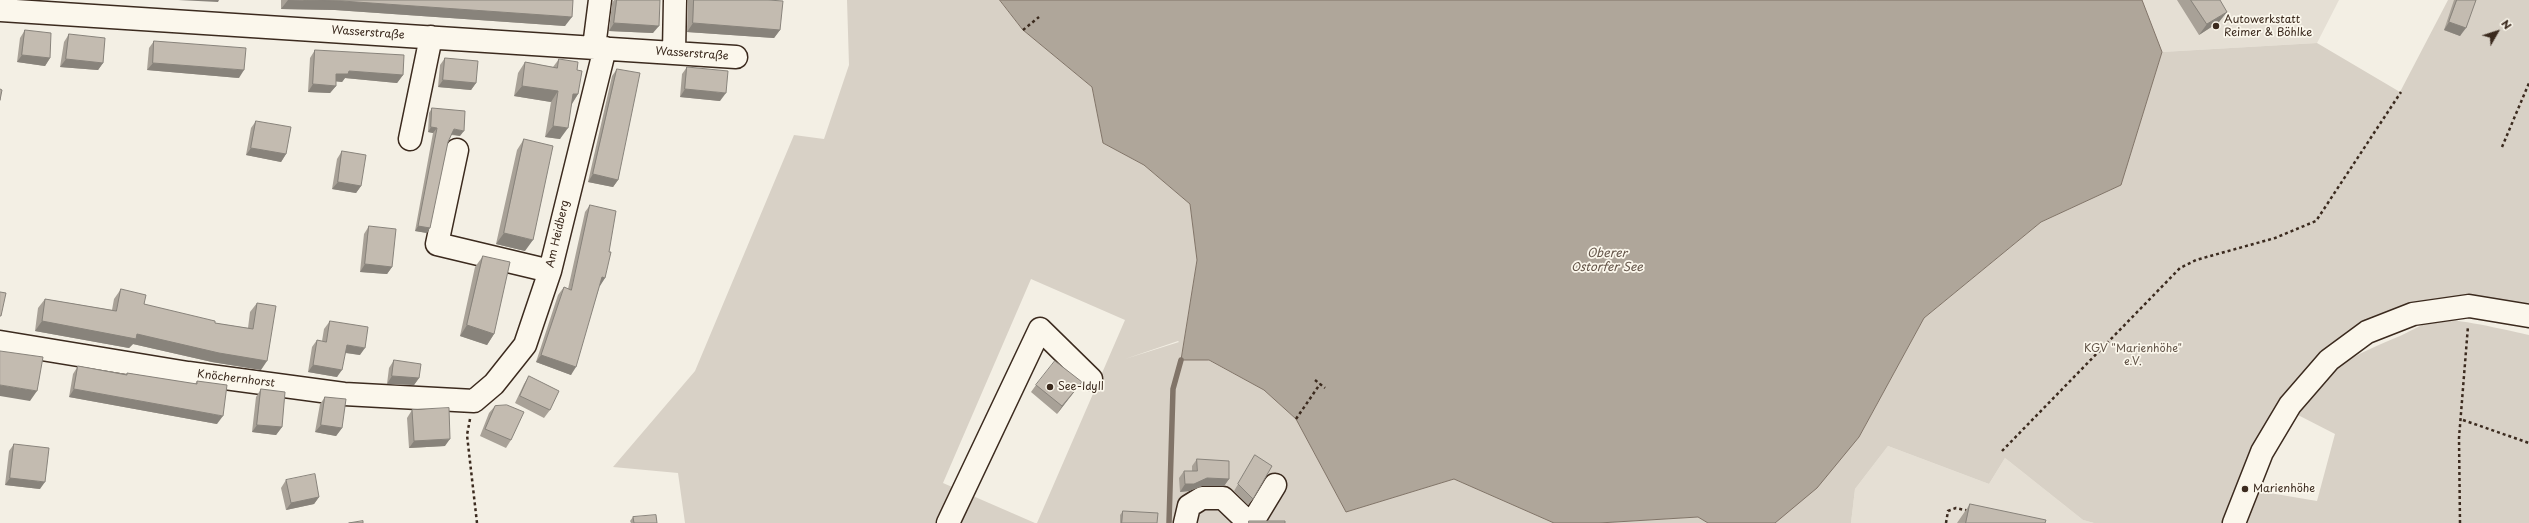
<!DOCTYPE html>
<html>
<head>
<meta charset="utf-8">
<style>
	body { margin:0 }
	#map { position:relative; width:2529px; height:523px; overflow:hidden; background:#f3efe4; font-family:"Playpen Sans",sans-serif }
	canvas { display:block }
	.north { position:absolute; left:2477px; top:12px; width:40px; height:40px; -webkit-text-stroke:3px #fbf7ec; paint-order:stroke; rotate:51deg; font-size:11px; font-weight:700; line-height:16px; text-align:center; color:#3b2a1e }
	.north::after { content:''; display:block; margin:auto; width:14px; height:18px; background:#3b2a1e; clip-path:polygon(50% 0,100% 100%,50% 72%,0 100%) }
</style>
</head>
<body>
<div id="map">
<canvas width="2529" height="523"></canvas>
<div class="north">N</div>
</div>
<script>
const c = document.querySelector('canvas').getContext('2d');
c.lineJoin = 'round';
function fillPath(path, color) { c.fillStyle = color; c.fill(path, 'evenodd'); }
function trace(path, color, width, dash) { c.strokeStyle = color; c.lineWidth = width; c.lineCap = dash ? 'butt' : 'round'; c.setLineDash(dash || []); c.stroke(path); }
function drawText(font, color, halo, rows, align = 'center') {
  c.font = font + ' "Playpen Sans",sans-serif'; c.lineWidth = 3.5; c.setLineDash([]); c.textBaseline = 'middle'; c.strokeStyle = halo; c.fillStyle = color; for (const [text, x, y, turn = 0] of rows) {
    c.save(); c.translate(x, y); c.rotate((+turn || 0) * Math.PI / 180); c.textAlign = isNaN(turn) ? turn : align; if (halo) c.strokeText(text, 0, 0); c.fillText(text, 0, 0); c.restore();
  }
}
const built = new Path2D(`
	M2142,0H2339L2317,43L2162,52Z
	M1888,446L1989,484L2005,458L2083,520L2094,523H1851L1855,489Z`);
const green = new Path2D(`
	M847,0H1000L1023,30L1092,87L1103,143L1144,165L1190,204L1197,260L1181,360H1208L1264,390L1296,419L1346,512L1454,479L1554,523H1037L1125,320L1031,279L943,483L1035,523H685L678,473L613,467L695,371L794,135L824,139L849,65ZM1178,341L1179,342L1125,359Z
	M2448,0H2529V316L2413,314L2329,360L2246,489L2317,501L2335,434L2296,414C2321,369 2354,355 2400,336C2411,331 2424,323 2436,320C2451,317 2511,331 2529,335V523H2094L2083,520L2005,458L1989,484L1888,446L1855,489L1851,523H1775L1859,437L1924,318L2041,222L2121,185L2162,52L2317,43L2400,92Z
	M1698,517L1708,523H1599Z`);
const water = new Path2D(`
	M1000,0H2142L2162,52L2121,185L2041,222L1924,318L1859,437L1817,488L1775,523H1708L1698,517L1599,523H1554L1454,479L1346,512L1296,419L1264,390L1209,360H1181L1197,260L1190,204L1144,165L1103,143L1092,87L1023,30Z`);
const stream = new Path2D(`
	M1169,523L1173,389L1181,360`);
const path = new Path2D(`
	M1023,30L1039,17
	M2502,147L2529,83
	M1315,380L1325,388
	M470,419L467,435L477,523
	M1296,419L1320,384
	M2463,420L2529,443
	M2002,451L2180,268L2196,260L2275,238L2316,221L2401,92
	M1946,523L1948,511L1956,508L1969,511
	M2460,523L2459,438L2468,326`);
const minor = new Path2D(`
	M0,10L736,57
	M594,47L600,0
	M674,52L675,0
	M410,139L431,37
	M457,150L437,244L550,271
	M0,342L188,373L344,394L474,401L494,384L525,345L550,271L605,48
	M948,523L1040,329L1091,379
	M1185,523L1189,506L1202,498H1223L1249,523
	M1252,523L1275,485
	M2234,523L2262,452L2290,405L2329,360L2367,332L2413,314L2469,306L2529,316`);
const wall = new Path2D(`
	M281,0H573L565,26L335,10L281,9Z
	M614,0H660L653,33L609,31L612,3Z
	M688,0H768L780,30L774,38L687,32Z
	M2177,0H2220L2219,22L2199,35Z
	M2454,0H2476L2460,36L2444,30Z
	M25,30L50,58L45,66L17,62L20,38Z
	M69,34L103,63L98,70L60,67L64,42Z
	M154,41L239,78L147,70L149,48Z
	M315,50L403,75L397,83L345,78L342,82L336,81V86L330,93L308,92L310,58Z
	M445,58L476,83L471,90L438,87L440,65Z
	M559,59L577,70L578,94L572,104L560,139L545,137L551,102L514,96L518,73L525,62L553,67Z
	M687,67L720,101L680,97L682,74Z
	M617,69L618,180L613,187L588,182L612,76Z
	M432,108L460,136L451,135L448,142L427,233L415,231L433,133L428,132L429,113Z
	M256,121L286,154L281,162L246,155L251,128Z
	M524,139L525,251L496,244L517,150Z
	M342,151L361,186L356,193L332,189L337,159Z
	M590,205L609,252L605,278L600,285L571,375L536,362L558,295L564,287L568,289L585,212Z
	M369,226L392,267L387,274L360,272L364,234Z
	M483,256L494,334L487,345L460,336L475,267Z
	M121,289L144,304L215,323L248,328L250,312L257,303L261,370L212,362L133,344L129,348L35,331L38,308L45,299L112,310L114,299Z
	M330,321L360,355L345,353L337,377L308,372L312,347L317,340L322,341L324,329Z
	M394,360L419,378L414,385L387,384L389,368Z
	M78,366L126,374L127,373L195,384L197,381L217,424L69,397L73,374Z
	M529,376L550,410L544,418L515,403L524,384Z
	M1082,382L1057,414L1031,392L1036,385Z
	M261,389L282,427L276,435L252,432L256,397Z
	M325,397L342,428L336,436L315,432L320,404Z
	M495,406L511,440L506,448L480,436L489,413Z
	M412,410L445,446L409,448L407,418Z
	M14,444L40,489L5,485L9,451Z
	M1255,455L1253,499L1248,505L1234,491Z
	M1197,459L1229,479L1224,486H1202L1189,491L1180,492L1179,478L1184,471H1192V466Z
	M286,480L319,497L314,504L286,510L281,488Z
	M1970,504L2045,523H1957Z
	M1123,511L1157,523H1120V515Z
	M633,517L657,523H631L630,521Z`);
const shadedWall = new Path2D(`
	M178,0H219L218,2Z
	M288,0L342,1L572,17L565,26L335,10L281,9Z
	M2227,12L2219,22L2199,35L2207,24Z
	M2449,22L2466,28L2460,36L2444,30Z
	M614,23L659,26L653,33L609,31Z
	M693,23L780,30L774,38L687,32Z
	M22,55L50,58L45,66L17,62Z
	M66,59L103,63L98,70L60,67Z
	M153,63L244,70L239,78L147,70Z
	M349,71L403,75L397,83L345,78L342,82L331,81L336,74Z
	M443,80L476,83L471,90L438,87Z
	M313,84L336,86L330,93L308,92Z
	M522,86L558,91L551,102L514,96Z
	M685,89L726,93L720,101L680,97Z
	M573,94H578L571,105Z
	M553,126L568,128L560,139L545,137Z
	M431,127L437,128L433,133L428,132Z
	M454,129L464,131L460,136L450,134Z
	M251,148L286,154L281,162L246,155Z
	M593,174L618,180L613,187L588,182Z
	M338,182L361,186L356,193L332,189Z
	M418,226L430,228L427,233L415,231Z
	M504,233L533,240L525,251L496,244Z
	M365,264L392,267L387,274L360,272Z
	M602,277L605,278L600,286L597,285Z
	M42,321L137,334L267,361L261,370L212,362L133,344L129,348L35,331Z
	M467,325L494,334L487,345L460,336Z
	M347,345L365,348L360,355L341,352Z
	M541,355L576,367L571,375L536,362Z
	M313,365L342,370L337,377L308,372Z
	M392,376L419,378L414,385L387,384Z
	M1082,382L1076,389L1057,414L1062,406Z
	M0,385L37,391L30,401L0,396Z
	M74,389L223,416L217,424L69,397Z
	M257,425L282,427L276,435L252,432Z
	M321,425L342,428L336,436L315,432Z
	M450,439L445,446L409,448L414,441Z
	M10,478L45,482L40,489L5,485Z
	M1207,478L1229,479L1224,486H1202L1189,491L1180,492L1185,484Z
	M319,497L314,504L286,510L291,503Z`);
const building = new Path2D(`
	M304,0H573L572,17L342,1Z
	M617,0H660L659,26L614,23Z
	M694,0H768L783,1L780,30L693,23Z
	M2191,0H2220L2227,12L2207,24Z
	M2457,0H2476L2466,28L2449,22Z
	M25,30L51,33L50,58L22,55Z
	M69,34L105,38L103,63L66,59Z
	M154,41L246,48L244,70L153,63Z
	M315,50L404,55L403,75L349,71L348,74H336V86L313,84Z
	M445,58L478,61L476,83L443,80Z
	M559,59L578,62L577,70L582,71L578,94H573L568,128L553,126L558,91L522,86L525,62L557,68Z
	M687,67L728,71L726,93L685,89Z
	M617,69L640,73L618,180L593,174Z
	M0,89L2,90L0,100Z
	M432,108L465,111L464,131L454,129L448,142L430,228L418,226L437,128L431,127Z
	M256,121L291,127L286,154L251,148Z
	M524,139L553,146L533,240L504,233Z
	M342,151L366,155L361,186L338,182Z
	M590,205L616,211L609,252H611L605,278L602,277L576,367L541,355L564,287L571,290Z
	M369,226L396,229L392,267L365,264Z
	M483,256L510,262L494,334L467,325Z
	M121,289L146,295L144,304L215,321V323L253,329L257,303L276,306L267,361L219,353L137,334L136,339L42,321L45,299L116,311Z
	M0,292L6,293L1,316H0Z
	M330,321L368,327L365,348L347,345L342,370L313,365L317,340L326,342Z
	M0,351L43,357L37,391L0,385Z
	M394,360L421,364L419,378L392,376Z
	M1055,361L1082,382L1062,406L1036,385Z
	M78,366L127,375V373L197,384V381L227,385L223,416L74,389Z
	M529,376L559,391L550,410L520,396Z
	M261,389L285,392L282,427L257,425Z
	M325,397L346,399L342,428L321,425Z
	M507,405L524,412L511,440L485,429L495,406Z
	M449,408L450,439L414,441L412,410Z
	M14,444L49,448L45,482L10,478Z
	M1255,455L1272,466L1253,499L1238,484Z
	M1197,459L1229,461V479L1207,478L1194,484H1185L1184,471H1197Z
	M315,474L319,497L291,503L286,480Z
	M1970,504L2046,520L2045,523H1966Z
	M1123,511L1158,513L1157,523H1122Z
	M656,515L657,523H634L633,517Z
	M363,521V523H349Z
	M1249,521H1285V523H1249Z`);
const markers = [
	[2216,26,4,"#3b2a1e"],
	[1050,387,4,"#3b2a1e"],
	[2245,489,4,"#3b2a1e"]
];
const poiNames = [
	["Autowerkstatt",2224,20],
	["Reimer & Böhlke",2224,33],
	["See-Idyll",1058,387],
	["Marienhöhe",2253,489]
];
const streetNames = [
	["Wasserstraße",368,33,4],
	["Wasserstraße",692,54,4],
	["Am Heidberg",558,234,-77],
	["Knöchernhorst",236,379,7]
];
const parkNames = [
	["KGV \"Marienhöhe\"",2133,349],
	["e.V.",2133,362]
];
const waterNames = [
	["Oberer",1607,254],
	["Ostorfer See",1607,268]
];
fillPath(built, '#e5dfd4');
fillPath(green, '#d8d1c6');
fillPath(water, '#afa69a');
trace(water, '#817468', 1);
trace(stream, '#817468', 5.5);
trace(minor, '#3b2a1e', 25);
trace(path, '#3b2a1e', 2.5, [3, 3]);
trace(minor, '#fbf7ec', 22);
fillPath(wall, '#a8a197');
fillPath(shadedWall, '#88837b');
fillPath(building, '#c3bbb0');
trace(building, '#88837b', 1);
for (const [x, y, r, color] of markers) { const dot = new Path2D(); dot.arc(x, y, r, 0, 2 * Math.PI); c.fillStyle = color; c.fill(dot); trace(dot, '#fbf7ec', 1.5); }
drawText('11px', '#3b2a1e', '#fbf7ec', poiNames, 'left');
drawText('11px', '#3b2a1e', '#fbf7ec', streetNames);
drawText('11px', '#625448', '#fbf7ec', parkNames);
drawText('italic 12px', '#645549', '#fbf7ec', waterNames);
</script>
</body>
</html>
